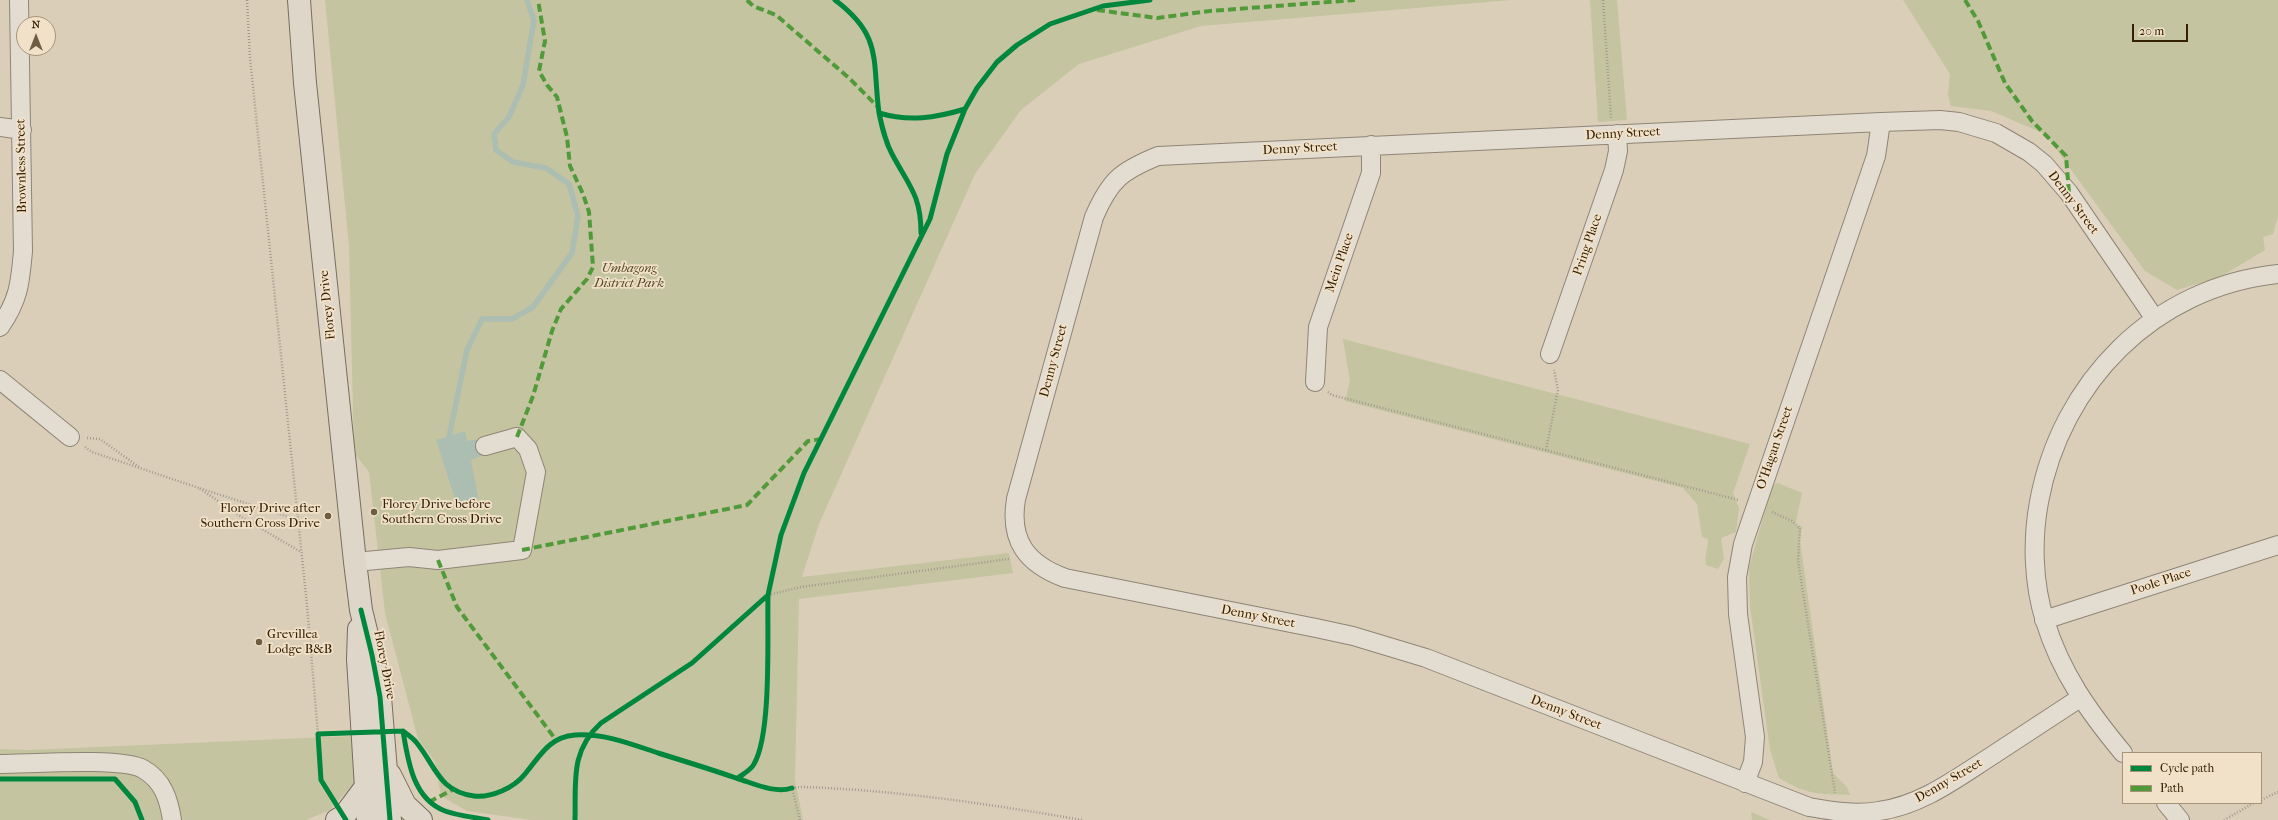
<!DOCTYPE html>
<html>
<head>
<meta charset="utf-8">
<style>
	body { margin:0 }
	#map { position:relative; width:2278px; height:820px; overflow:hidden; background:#dbceb9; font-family:"IM FELL French Canon",serif }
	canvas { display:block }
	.legend { position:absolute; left:2122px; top:752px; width:140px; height:52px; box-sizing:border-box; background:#f1e1c8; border:1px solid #a69479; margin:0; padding:5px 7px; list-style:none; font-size:12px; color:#352003 }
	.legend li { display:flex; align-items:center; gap:8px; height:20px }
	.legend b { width:20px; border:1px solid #a69479 }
	.north { position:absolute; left:16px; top:16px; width:40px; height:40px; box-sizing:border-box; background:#f1e1c8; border:1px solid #a69479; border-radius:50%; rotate:0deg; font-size:11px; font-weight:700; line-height:16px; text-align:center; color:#352003 }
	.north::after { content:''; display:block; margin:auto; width:14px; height:18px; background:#6f5d43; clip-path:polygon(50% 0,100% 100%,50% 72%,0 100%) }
	.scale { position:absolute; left:2132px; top:24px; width:56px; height:18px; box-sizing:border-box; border:2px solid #352003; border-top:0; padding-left:5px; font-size:12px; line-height:14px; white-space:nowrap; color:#352003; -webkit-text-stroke:3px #f1e1c8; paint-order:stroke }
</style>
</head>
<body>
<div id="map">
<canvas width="2278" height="820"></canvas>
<ul class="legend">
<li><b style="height:5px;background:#00873e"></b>Cycle path</li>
<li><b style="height:5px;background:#519a39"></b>Path</li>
</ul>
<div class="north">N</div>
<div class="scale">20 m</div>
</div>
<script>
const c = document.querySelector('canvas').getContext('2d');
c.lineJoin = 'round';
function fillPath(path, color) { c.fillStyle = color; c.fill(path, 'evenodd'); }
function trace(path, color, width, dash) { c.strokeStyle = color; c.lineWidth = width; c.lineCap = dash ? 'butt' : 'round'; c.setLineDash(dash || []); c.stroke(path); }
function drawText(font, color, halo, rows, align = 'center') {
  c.font = font + ' "IM FELL French Canon",serif'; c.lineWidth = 3.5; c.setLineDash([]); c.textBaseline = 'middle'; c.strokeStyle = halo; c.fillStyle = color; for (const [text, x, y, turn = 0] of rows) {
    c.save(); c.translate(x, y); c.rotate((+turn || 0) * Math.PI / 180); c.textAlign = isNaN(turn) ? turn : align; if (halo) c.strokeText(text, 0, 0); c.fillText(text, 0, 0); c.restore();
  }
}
const green = new Path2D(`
	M325,0H1512L1201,26L1079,64L1021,110L975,174L819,524L802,577L1009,553L1013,573L799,599L795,780L803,820H531L467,811L441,796L435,762L418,739L385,613L369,472L354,453L349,246Z
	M1590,0H1617L1627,120L1598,122Z
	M1903,0H2278V216L2273,234L2263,237L2265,250L2220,277L2177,290L2145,271L2045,134L1991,111L1951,106L1948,95L1950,74Z
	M1343,339L1750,444L1733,493L1739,508L1736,532L1721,538L1724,559L1718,569L1706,565C1704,555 1708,549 1708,539L1702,537L1697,504L1683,488L1345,401L1350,381Z
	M1778,483L1802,493L1795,526H1802L1800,541L1833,773L1847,787L1850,795C1818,794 1808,795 1779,778L1770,750L1750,606L1749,568L1772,485Z
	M352,736L354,783L330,810L306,820H0V749L28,750Z
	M1751,812L1770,820H1752Z`);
const water = new Path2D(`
	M465,431L467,441L481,439L486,454L471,460L478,497L458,508L436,440Z`);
const stream = new Path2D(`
	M449,437L467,350L482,319H512L533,307L572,253L578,216L569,184L546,168L513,162L496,150L494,134L509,117L523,85L534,20L527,0`);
const path = new Path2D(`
	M247,0L250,58L307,605L318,734
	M1134,0L1135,2
	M1603,0L1611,118
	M1328,392L1332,395L1739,500
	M87,438L100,439L139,467
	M85,447L92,452L199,488
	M1546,450L1558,390L1554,370
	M1772,512L1792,521L1800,528L1798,561L1835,793
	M298,520L199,488L243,518L301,552
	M768,595L801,587L1009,559
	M2261,800L2278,792
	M800,820L792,788L802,787C896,790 989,804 1082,820
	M2224,820L2254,803`);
const minor = new Path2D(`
	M0,127L22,130
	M0,327C19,299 20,284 23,251L19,0
	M1550,354L1614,170L1618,151L1617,134
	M0,380L70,437
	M1315,382L1318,327L1371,173V145
	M355,562L409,557L438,560L522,550L536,472L528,449L517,437L485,446
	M2044,620L2278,545
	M2080,698C2051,717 2022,736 1993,755C1957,778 1922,805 1879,811C1855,815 1832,811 1809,807L1426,658L1353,636L1316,628L1065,578C1027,564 1009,541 1016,499L1094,217C1110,180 1121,171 1158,156L1881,122L1940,120L1959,122L1996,133L2029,152L2044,164L2069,193L2155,319
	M2123,753C2089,712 2061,673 2045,621C2033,583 2032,540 2039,502C2061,382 2154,287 2278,274
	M0,764C30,764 121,757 143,769C163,780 169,800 172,820
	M1745,783L1753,762L1755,737L1738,614L1737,577L1743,544L1876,156L1881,122
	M2166,803L2180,820`);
const major = new Path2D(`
	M299,0L305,83L355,562L361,610L372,655L380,697L390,820
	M359,629L358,659L368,820
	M390,775L405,805L421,820
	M337,820L344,816L365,788`);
const quiet = new Path2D(`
	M747,0L753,6L776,15L849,78L878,107
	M1965,0L1978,21L2005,83L2032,121L2066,156L2069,193
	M1097,10L1157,18L1210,11L1355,0
	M517,437L533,396L552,331L561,309L587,279L593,267L589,212L583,194L570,166L567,137L557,97L547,85L539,71L545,41L538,0
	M522,550L747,505L808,441L822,439
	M438,560L457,607L556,740
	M429,802L452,790`);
const cycleway = new Path2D(`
	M835,0C883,36 872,60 879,113
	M921,233C921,195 909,186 892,154C885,141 882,127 879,113C909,122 935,118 965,109
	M361,610L372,655L380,697L390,820
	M403,731C408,761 413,799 445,811C459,816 474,817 488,820
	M738,778C743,774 751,770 754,764C772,733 767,634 768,595
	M0,779H115L135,802L142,820
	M346,820L321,780L318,734L403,731C407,734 413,738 416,742C436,766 438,791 474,796C491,798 514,788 525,774C540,756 549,737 575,735C604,733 631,744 658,753C684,761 710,769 736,778C753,783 774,794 792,788
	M575,820C576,782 570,751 601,723L692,663L768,595L781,535L804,473L930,219L947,154L965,109L977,88L997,62L1017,45L1050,24L1103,6L1150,0`);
const markers = [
	[374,512,4,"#6f5d43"],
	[328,516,4,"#6f5d43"],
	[259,642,4,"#6f5d43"]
];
const streetNames = [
	["Denny Street",1623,134,-3],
	["Denny Street",1300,149,-3],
	["Brownless Street",22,166,-91],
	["Denny Street",2073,203,53],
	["Pring Place",1588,245,-71],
	["Mein Place",1340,263,-71],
	["Florey Drive",328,305,-96],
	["Denny Street",1054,361,-75],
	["O'Hagan Street",1775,448,-71],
	["Poole Place",2161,582,-18],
	["Denny Street",1258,617,11],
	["Florey Drive",384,665,79],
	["Denny Street",1566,713,21],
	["Denny Street",1949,781,-30]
];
const parkNames = [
	["Umbagong",629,269],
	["District Park",629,284]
];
const poiNames = [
	["Florey Drive before",382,505],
	["Southern Cross Drive",382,520],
	["Florey Drive after",320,509,"right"],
	["Southern Cross Drive",320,524,"right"],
	["Grevillea",267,635],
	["Lodge B&B",267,650]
];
fillPath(green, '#c4c4a0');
fillPath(water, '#acbdb2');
trace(stream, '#acbdb2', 5.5);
trace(minor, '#8f8575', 20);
trace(major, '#776d5e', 24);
trace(path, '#a19a8f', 2.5, [1, 2]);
trace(minor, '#e3dcd1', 18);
trace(major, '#ded6c9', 22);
trace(quiet, '#519a39', 4, [8, 4]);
trace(cycleway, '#00873e', 5);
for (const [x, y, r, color] of markers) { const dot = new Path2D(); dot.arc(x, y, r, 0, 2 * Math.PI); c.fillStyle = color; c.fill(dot); trace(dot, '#f1e1c8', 1.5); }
drawText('13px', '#352003', '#f1e1c8', streetNames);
drawText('italic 13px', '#544725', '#f1e1c8', parkNames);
drawText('13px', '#352003', '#f1e1c8', poiNames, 'left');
</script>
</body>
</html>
